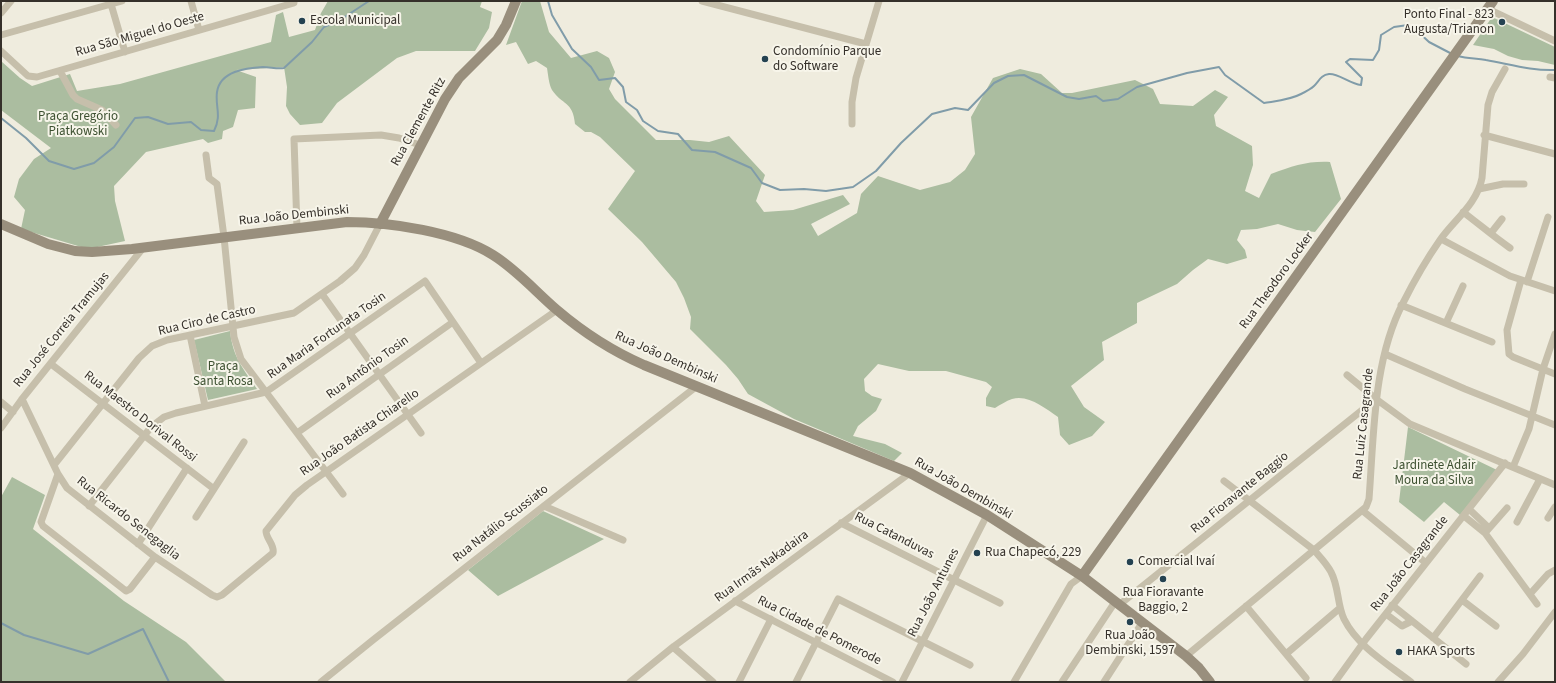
<!DOCTYPE html>
<html>
<head>
<meta charset="utf-8">
<style>
	body { margin:0 }
	#map { position:relative; width:1556px; height:683px; overflow:hidden; background:#efecde; font-family:"Source Sans 3",sans-serif }
	canvas { display:block }
	.frame { position:absolute; inset:0; border:2px solid #35302a; pointer-events:none }
</style>
</head>
<body>
<div id="map">
<canvas width="1556" height="683"></canvas>
<div class="frame"></div>
</div>
<script>
const c = document.querySelector('canvas').getContext('2d');
c.lineJoin = 'round';
function fillPath(path, color) { c.fillStyle = color; c.fill(path, 'evenodd'); }
function trace(path, color, width, dash) { c.strokeStyle = color; c.lineWidth = width; c.lineCap = dash ? 'butt' : 'round'; c.setLineDash(dash || []); c.stroke(path); }
function drawText(font, color, halo, rows, align = 'center') {
  c.font = font + ' "Source Sans 3",sans-serif'; c.lineWidth = 4; c.setLineDash([]); c.textBaseline = 'middle'; c.strokeStyle = halo; c.fillStyle = color; for (const [text, x, y, turn = 0] of rows) {
    c.save(); c.translate(x, y); c.rotate((+turn || 0) * Math.PI / 180); c.textAlign = isNaN(turn) ? turn : align; if (halo) c.strokeText(text, 0, 0); c.fillText(text, 0, 0); c.restore();
  }
}
const green = new Path2D(`
	M328,1H482L480,7L492,12L489,28L475,51H416L397,58L337,103L322,123L300,125L290,114L286,106L287,87L284,67L236,70L256,77L255,108L238,110L233,127L223,131L222,139L208,143L203,139L146,152L114,186L115,201L125,241L88,249L21,229L25,210L14,197L19,179L34,159L51,148L1,110V61L20,78L32,86L70,74L77,91L120,84L271,42L276,15L283,12L289,37L315,30L321,13Z
	M522,1H540L549,32L571,58L597,51L609,58L615,72L609,89L615,99L656,140H690L709,142L729,136L765,175L756,201L764,212L793,210L843,195L850,204L811,224L818,236L857,213L861,194L878,176L920,190L950,182L965,170L975,154L971,117L993,78L1020,69L1041,74L1062,93H1072L1135,80L1153,89L1160,104L1193,106L1215,90L1228,97L1214,115L1216,126L1252,146L1253,165L1245,191L1259,198L1271,174C1293,166 1307,161 1330,162L1341,199L1315,232L1297,230L1278,224L1257,229L1241,230L1237,240L1245,250L1247,258L1227,264L1208,259L1193,270L1177,284L1137,303V323L1102,342L1104,360L1071,386L1084,407L1105,422L1092,436L1069,445L1060,435L1058,417C1045,408 1028,394 1012,399C1006,401 1000,405 995,408L986,406V398L992,387L986,382L946,371H909L878,364L864,379L865,391L872,396L882,399L876,411L858,426L853,436L885,444L902,453L894,461L794,419L748,394L738,379L726,365L690,329L691,317L684,298L676,282L642,242L608,209L635,171L600,137L591,132H585L575,124C573,101 562,105 552,90C549,85 548,74 547,68L536,61L528,64L516,42L506,45Z
	M1492,17L1555,47V65L1538,61L1522,60L1508,56L1494,49L1473,45Z
	M230,331C233,358 243,368 257,389L208,400L194,340Z
	M1408,427L1497,470L1460,515L1444,502L1424,522L1399,502Z
	M12,477L45,495L33,529L124,601L186,642L226,682H1V497Z
	M543,511L604,539L498,596L468,570Z`);
const stream = new Path2D(`
	M548,1L552,15L572,49L591,67L599,80L615,78L623,87L626,102L637,110L643,121L658,131L678,134L692,150L715,152L751,168L762,183L780,190L804,189L826,191L853,187L876,171L901,143L932,114L955,108L968,110L994,83L1008,76L1024,75L1067,97L1079,99L1096,96L1103,101L1118,99L1137,87L1187,73L1219,67L1225,75L1264,103C1276,101 1290,100 1301,94C1305,92 1311,89 1314,86C1319,81 1321,75 1329,74C1338,73 1350,84 1361,85L1362,78L1346,62L1350,59L1373,60L1379,50L1381,35L1394,27L1408,25L1415,29L1429,42L1452,54
	M1458,56C1468,59 1476,58 1486,60C1509,64 1532,71 1555,70
	M1,118L26,138L49,161L74,169L94,163L114,147L135,118L148,117L168,124L191,122L201,130L214,131C222,115 215,107 217,92C220,71 246,68 263,67C270,67 277,69 284,68L312,42L324,27L340,20L369,1
	M1,623L24,635L88,654L143,629L169,682`);
const street = new Path2D(`
	M191,1L199,30
	M702,1L866,44
	M111,4L125,52
	M1488,9L1555,41
	M1,13L11,1
	M1,35L122,1
	M1,51L28,76L37,77L294,3V1
	M60,71L73,95L77,99L102,110L116,125
	M1550,77L1555,78
	M852,124V102L856,78L879,1
	M1484,135L1555,154
	M206,155L209,178L217,184L224,237L234,337L241,359L343,494
	M1479,189L1503,184H1524
	M1463,212C1479,224 1494,237 1510,248
	M297,228L294,139L381,135L399,138L420,145
	M1491,233L1502,219
	M1441,239L1510,276L1555,291
	M1521,280L1507,330L1509,354L1513,357L1555,374
	M1527,282L1548,217
	M322,294L421,433
	M1401,305L1492,342
	M1446,323L1463,286
	M190,335L205,406
	M1385,354L1465,389L1555,425
	M51,364L214,489
	M1347,375L1376,399L1410,424L1555,485
	M22,399L58,474L67,488L155,557L212,595L217,597L222,595L273,553C275,545 266,539 266,531L295,495L307,485L557,310
	M1,402L13,412
	M1,428L22,399L143,248
	M297,433L453,322
	M54,465L139,358L152,346L167,340L294,313L340,281L355,268L364,255L380,224
	M1513,467L1529,429L1543,369L1555,334
	M58,474L41,522L43,526L126,591L130,589L155,557
	M1224,481L1314,550C1320,557 1327,564 1331,572C1339,587 1337,604 1344,619C1358,647 1388,664 1411,682
	M89,506L151,427L164,417L176,413L266,392L425,281L481,363
	M544,506L623,540
	M1469,509L1489,528
	M1363,511L1426,563
	M1464,516L1485,533L1537,604
	M196,517L244,442
	M1548,518L1555,507
	M1517,522L1540,479
	M841,523L1000,603
	M1485,533L1507,508
	M138,544L187,468
	M1530,594L1548,574L1555,570
	M1462,600L1496,626
	M735,601L893,682
	M1119,605L1376,399
	M1392,605L1466,664
	M1246,606L1306,678
	M1386,614L1402,626L1412,621
	M1433,638L1480,576
	M673,647L713,682
	M1286,654L1340,608
	M1186,656L1366,507L1369,499C1374,435 1373,360 1403,303C1414,281 1426,260 1440,240C1454,220 1477,204 1482,178L1488,105L1492,92L1505,69
	M321,682L373,640L697,386
	M630,682L673,647L910,473
	M739,682L771,619
	M796,682L838,599L970,665
	M902,682L987,515
	M1014,682L1071,584L1082,576
	M1062,682L1115,602
	M1104,682L1142,623
	M1335,682L1366,639L1505,463
	M1498,682L1523,654L1555,612`);
const secondary = new Path2D(`
	M1,224L48,244L75,251L92,252L132,249L347,222C390,222 457,232 493,255C517,270 536,292 557,310C584,333 612,351 644,365L910,473L987,515L1082,576L1186,656L1199,668L1210,682
	M380,224L445,99L459,78L497,40L506,25L516,1
	M1082,576L1493,1`);
const markers = [
	[302,21,4,"#244251"],
	[1502,22,4,"#244251"],
	[765,59,4,"#244251"],
	[977,553,4,"#244251"],
	[1130,562,4,"#244251"],
	[1163,579,4,"#244251"],
	[1130,622,4,"#244251"],
	[1399,652,4,"#244251"]
];
const poiNames = [
	["Ponto Final - 823",1494,15,"right"],
	["Augusta/Trianon",1494,30,"right"],
	["Escola Municipal",310,21],
	["Condomínio Parque",773,52],
	["do Software",773,67],
	["Rua Chapecó, 229",985,553],
	["Comercial Ivaí",1138,562],
	["Rua Fioravante",1163,593,"center"],
	["Baggio, 2",1163,608,"center"],
	["Rua João",1130,636,"center"],
	["Dembinski, 1597",1130,651,"center"],
	["HAKA Sports",1407,652]
];
const streetNames = [
	["Rua São Miguel do Oeste",140,35,-16],
	["Rua Clemente Ritz",419,122,-61],
	["Rua João Dembinski",294,216,-6],
	["Rua Theodoro Locker",1277,281,-54],
	["Rua Ciro de Castro",207,321,-13],
	["Rua José Correia Tramujas",62,330,-51],
	["Rua Maria Fortunata Tosin",327,336,-35],
	["Rua João Dembinski",666,358,24],
	["Rua Antônio Tosin",368,368,-36],
	["Rua Maestro Dorival Rossi",140,417,38],
	["Rua Luiz Casagrande",1364,424,-84],
	["Rua João Batista Chiarello",360,433,-35],
	["Rua João Dembinski",963,489,30],
	["Rua Fioravante Baggio",1240,493,-39],
	["Rua Ricardo Senegaglia",128,519,38],
	["Rua Natálio Scussiato",501,524,-38],
	["Rua Catanduvas",894,536,27],
	["Rua João Casagrande",1410,564,-52],
	["Rua Irmãs Nakadaira",762,567,-36],
	["Rua João Antunes",934,593,-63],
	["Rua Cidade de Pomerode",819,631,27]
];
const parkNames = [
	["Praça Gregório",78,117],
	["Piatkowski",78,132],
	["Praça",223,367],
	["Santa Rosa",223,382],
	["Jardinete Adair",1434,466],
	["Moura da Silva",1434,481]
];
fillPath(green, '#abbda0');
trace(stream, '#809ca9', 2);
trace(street, '#c6bfab', 7);
trace(secondary, '#998f7d', 10);
for (const [x, y, r, color] of markers) { const dot = new Path2D(); dot.arc(x, y, r, 0, 2 * Math.PI); c.fillStyle = color; c.fill(dot); trace(dot, '#f7f5ea', 1.5); }
drawText('13px', '#35302a', '#f7f5ea', poiNames, 'left');
drawText('13px', '#35302a', '#f7f5ea', streetNames);
drawText('13px', '#3c5030', '#f7f5ea', parkNames);
</script>
</body>
</html>
